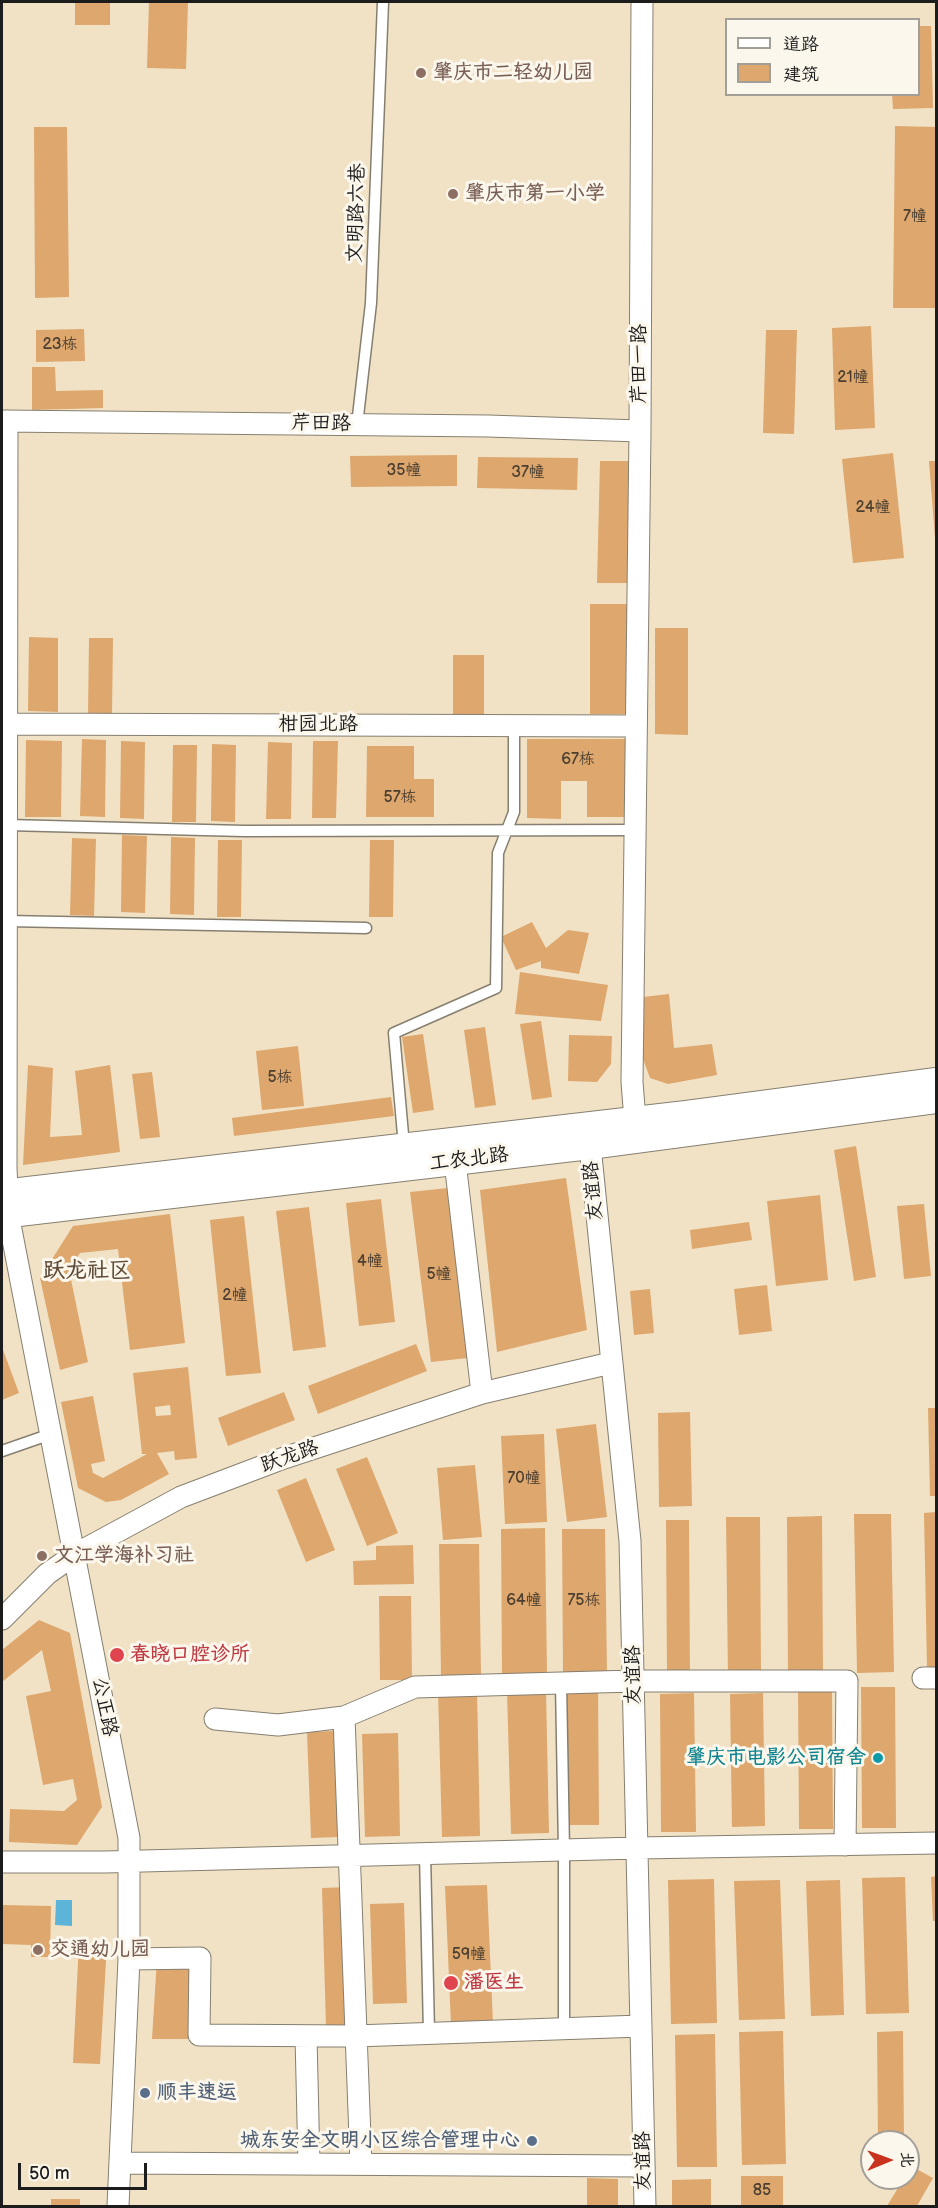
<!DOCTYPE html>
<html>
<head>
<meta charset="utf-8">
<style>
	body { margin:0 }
	#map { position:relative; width:938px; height:2208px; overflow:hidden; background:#f1e2c5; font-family:"Balsamiq Sans","LXGW WenKai TC",sans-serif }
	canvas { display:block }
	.frame { position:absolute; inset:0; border:3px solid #1c1c1c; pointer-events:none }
	.legend { position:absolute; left:725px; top:18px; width:195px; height:78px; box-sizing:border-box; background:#fbf7ec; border:2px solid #a29f99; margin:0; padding:8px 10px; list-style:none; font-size:18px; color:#1c1c1c }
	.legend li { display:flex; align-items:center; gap:12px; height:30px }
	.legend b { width:30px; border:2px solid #a29f99 }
	.north { position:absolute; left:860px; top:2130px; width:60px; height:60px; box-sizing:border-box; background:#fbf7ec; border:2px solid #a29f99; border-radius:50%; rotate:89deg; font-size:16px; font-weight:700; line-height:24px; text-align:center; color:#1c1c1c }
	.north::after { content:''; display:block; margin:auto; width:21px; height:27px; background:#c8321e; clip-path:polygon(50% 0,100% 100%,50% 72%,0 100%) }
	.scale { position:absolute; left:18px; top:2163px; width:129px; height:27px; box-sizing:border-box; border:3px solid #1c1c1c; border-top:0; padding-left:8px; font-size:18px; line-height:21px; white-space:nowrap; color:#1c1c1c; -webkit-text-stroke:4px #fbf7ec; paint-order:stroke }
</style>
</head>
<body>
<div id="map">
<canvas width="938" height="2208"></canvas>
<div class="frame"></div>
<ul class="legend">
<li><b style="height:8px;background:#fff"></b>道路</li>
<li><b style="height:16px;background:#dda76e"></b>建筑</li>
</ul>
<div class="north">北</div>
<div class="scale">50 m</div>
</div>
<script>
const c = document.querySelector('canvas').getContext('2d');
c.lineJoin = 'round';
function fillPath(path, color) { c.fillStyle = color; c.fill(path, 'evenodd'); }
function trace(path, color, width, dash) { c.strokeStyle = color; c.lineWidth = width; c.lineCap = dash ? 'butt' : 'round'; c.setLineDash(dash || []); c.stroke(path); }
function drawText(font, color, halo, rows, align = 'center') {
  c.font = font + ' "Balsamiq Sans","LXGW WenKai TC",sans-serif'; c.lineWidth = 6; c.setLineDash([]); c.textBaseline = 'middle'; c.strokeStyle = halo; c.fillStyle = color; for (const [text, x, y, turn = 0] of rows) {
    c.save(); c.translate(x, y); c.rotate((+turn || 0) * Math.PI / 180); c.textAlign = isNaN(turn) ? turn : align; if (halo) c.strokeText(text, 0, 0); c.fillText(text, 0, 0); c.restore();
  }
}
const water = new Path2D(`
	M56,1900H72V1926L55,1925Z`);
const building = new Path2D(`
	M75,2H110V25H75Z
	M149,2H188L186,69L147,68Z
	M918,26H931L933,108L893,109L892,94H918Z
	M895,126L936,127V308H893Z
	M34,127H67L69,297L35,298Z
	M871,326L875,428L835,430L832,328Z
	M84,329L85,361L36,362V330Z
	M766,330H797L794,434L763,433Z
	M32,367H55L56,391L103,390V408L32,410Z
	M893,453L904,558L853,563L842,459Z
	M457,455V486L351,487L350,456Z
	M478,457L578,458L577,490L477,488Z
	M600,461H630L627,583H597Z
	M929,461H936V537L935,538Z
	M590,604H628V714H590Z
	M655,628H688V735L655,734Z
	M29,637L58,638V712L28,711Z
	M89,638H113L112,715H88Z
	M453,655H484V716H453Z
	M82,739L106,740L105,817L80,816Z
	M527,739H628V817H587V781H561V819L527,818Z
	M26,740L62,741L61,817H25Z
	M121,741L145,742L144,819L120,818Z
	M313,741H338L336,818H312Z
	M268,742L292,743L291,819H266Z
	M212,744L236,745L235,822L211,821Z
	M173,745H197L196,822H172Z
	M367,746H414V779H434V817H366Z
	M122,835L147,836L145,913L121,912Z
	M171,837L195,838L194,915L170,914Z
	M72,838L96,839L94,916L70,915Z
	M218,840H242L241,917H217Z
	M370,840H394L393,917H369Z
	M532,922L546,948L568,930L589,933L579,974L541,968V961L516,970L501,937Z
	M520,972L608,985L601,1021L515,1014Z
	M669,994L674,1048L712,1044L717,1075L668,1084L650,1078L643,1059V997Z
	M541,1021L552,1097L532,1100L520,1024Z
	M485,1027L496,1105L475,1108L464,1030Z
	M423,1034L434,1110L413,1113L402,1037Z
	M569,1035L612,1036L611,1064L597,1082L568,1081Z
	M298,1046L304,1106L262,1110L256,1051Z
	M28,1065L53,1068L50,1137L82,1135L75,1071L110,1065L120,1152L23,1165Z
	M152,1072L160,1137L140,1139L132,1074Z
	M391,1097L394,1116L234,1136L232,1118Z
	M856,1146L876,1277L854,1281L834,1150Z
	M566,1178L587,1330L497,1352L480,1190Z
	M448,1188L468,1358L431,1362L410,1192Z
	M820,1195L828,1280L776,1286L767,1201Z
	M381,1199L395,1322L359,1326L346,1203Z
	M924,1204L931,1276L904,1279L897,1206Z
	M309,1207L326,1347L293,1351L276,1211Z
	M170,1214L185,1343L130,1350L118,1249L80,1253L69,1270L88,1362L60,1370L40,1278L73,1226Z
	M244,1216L261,1373L226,1376L210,1220Z
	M749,1222L752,1240L692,1249L690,1230Z
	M767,1285L772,1331L739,1335L734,1289Z
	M650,1289L654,1333L634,1335L630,1291Z
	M416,1344L427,1371L318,1414L308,1386Z
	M2,1347L19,1393L2,1400Z
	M188,1367L197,1458L175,1460L174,1451L157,1453L169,1474L121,1500L106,1502L78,1488L61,1402L93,1396L105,1461L91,1464L93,1473L103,1478L147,1454H142L133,1373ZM170,1405L171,1415L156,1416L155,1407Z
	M284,1392L295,1420L228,1446L218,1418Z
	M928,1408H936V1496H930Z
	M690,1412L692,1506L659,1507L658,1413Z
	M596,1424L607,1517L567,1522L556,1429Z
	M544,1434L547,1522L505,1524L501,1436Z
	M367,1457L398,1533L367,1546L336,1469Z
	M475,1465L482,1537L443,1540L437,1468Z
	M306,1478L335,1550L306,1562L277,1490Z
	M936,1512V1669H927L924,1513Z
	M854,1514H891L894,1672L857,1673Z
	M822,1516L823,1675L788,1676L787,1517Z
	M726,1517H760L761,1678L728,1679Z
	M666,1520H689L690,1677H667Z
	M545,1528L547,1674H502L501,1529Z
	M562,1529H605L607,1673L563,1674Z
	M439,1544H479L481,1675L441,1676Z
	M413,1545L414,1584L354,1585L353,1561L376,1560V1546Z
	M379,1596H411L412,1680H380Z
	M39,1620L70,1633L102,1807L77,1845L9,1842L10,1809L64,1811L77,1800L73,1779L43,1785L26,1696L51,1691L42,1650L2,1682V1650Z
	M565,1686H598L599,1825H566Z
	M861,1687H895L896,1828H862Z
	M477,1690L480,1836L442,1837L438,1691Z
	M546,1690L549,1833L511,1834L507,1691Z
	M798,1690H832L833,1829H799Z
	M694,1693L696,1832H661L660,1694Z
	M763,1693L765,1826L732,1827L730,1694Z
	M335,1731L338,1837L311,1838L307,1732Z
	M398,1733L400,1836L365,1837L362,1734Z
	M936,1876V1921H933L931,1877Z
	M905,1877L909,2013L866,2014L862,1878Z
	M714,1879L717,2023L671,2024L668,1880Z
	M780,1880L785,2019L739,2020L734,1881Z
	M840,1880L844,2015L811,2016L806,1881Z
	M487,1885L493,2023L451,2025L445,1886Z
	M348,1887L352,2027H326L322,1888Z
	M404,1903L407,2003L373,2004L370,1904Z
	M2,1905L51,1906L50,1957H31V1945L2,1944Z
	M79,1942L107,1944L100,2064L73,2063Z
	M200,1958L195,2039H152L157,1959Z
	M783,2031L786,2164L742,2165L739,2032Z
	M903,2031L904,2142H878L877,2032Z
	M715,2034L717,2167H677L675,2035Z
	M911,2166L933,2178L917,2206H887L904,2178H908V2170Z
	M741,2176H783V2206H741Z
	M587,2178L618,2179V2206H587Z
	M711,2179V2206H672V2180Z
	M51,2199H80V2206H51Z`);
const service = new Path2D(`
	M357,425L371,303L383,2
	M7,825L244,831L634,830
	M7,921L366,928
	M404,1146L394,1033L496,988L498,853L514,812V726
	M2,1451L51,1434
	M561,1683L564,1850V2029
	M425,1853L429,2033`);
const minor = new Path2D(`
	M2,421L488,426L640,431
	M7,421L6,1167L8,1214L129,1838V1959L118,2206
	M2,724L635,726
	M635,1120L632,1082L640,431L642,2
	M590,1146L630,1541L645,2206
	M455,1162L482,1393
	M2,1619L47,1574L74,1555L181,1497L284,1458L482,1393L611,1363
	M923,1678H936
	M344,1717L361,2164
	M215,1719L278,1725L344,1717L415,1687L634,1681H847L845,1845
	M2,1862H105L638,1848L936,1843
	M129,1959L200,1958L199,2035L355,2036L641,2026
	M306,2036L309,2164
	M120,2163L644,2166`);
const tertiary = new Path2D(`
	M2,1193L686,1114L936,1081
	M2,1215L590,1146L936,1100`);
const markers = [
	[421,73,6,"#8d6e63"],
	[453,194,6,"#8d6e63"],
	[42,1556,6,"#8d6e63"],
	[117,1655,8,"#e0444e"],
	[878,1758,6,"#0f9aa8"],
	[38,1950,6,"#8d6e63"],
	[451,1983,8,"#e0444e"],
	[145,2093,6,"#5c6f8a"],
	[532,2141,6,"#5c6f8a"]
];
const numberNames = [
	["7幢",915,217],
	["23栋",60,345],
	["21幢",853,378],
	["35幢",404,471],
	["37幢",528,473],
	["24幢",873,508],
	["67栋",578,760],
	["57栋",400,798],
	["5栋",280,1078],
	["4幢",370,1262],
	["5幢",439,1275],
	["2幢",235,1296],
	["70幢",524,1479],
	["64幢",524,1601],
	["75栋",584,1601],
	["59幢",469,1955],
	["85",762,2191]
];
const educationNames = [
	["肇庆市二轻幼儿园",433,73],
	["肇庆市第一小学",465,194],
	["文江学海补习社",54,1556],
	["交通幼儿园",50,1950]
];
const streetNames = [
	["文明路六巷",357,213,-88],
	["芹田一路",640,364,-90],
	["芹田路",321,424,1],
	["柑园北路",318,725],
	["工农北路",469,1160,-7],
	["友谊路",594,1191,-95],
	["跃龙路",290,1457,-19],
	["友谊路",634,1675,-91],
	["公正路",104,1707,79],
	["友谊路",644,2161,-91]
];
const healthNames = [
	["春晓口腔诊所",130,1655],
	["潘医生",464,1983]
];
const cultureNames = [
	["肇庆市电影公司宿舍",866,1758]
];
const serviceNames = [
	["顺丰速运",157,2093],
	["城东安全文明小区综合管理中心",520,2141,"right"]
];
const quarterNames = [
	["跃龙社区",87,1271]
];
fillPath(water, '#5cb5d9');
fillPath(building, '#dda76e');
trace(service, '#867f70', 13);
trace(minor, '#867f70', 23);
trace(tertiary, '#867f70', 28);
trace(service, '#fff', 10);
trace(minor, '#fff', 21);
trace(tertiary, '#fff', 26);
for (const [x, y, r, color] of markers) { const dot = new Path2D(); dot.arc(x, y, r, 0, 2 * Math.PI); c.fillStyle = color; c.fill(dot); trace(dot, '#fbf7ec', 2); }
drawText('16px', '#4c3f30', null, numberNames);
drawText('bold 20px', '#785e54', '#fbf7ec', educationNames, 'left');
drawText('20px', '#1c1c1c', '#fbf7ec', streetNames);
drawText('bold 20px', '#be3a42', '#fbf7ec', healthNames, 'left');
drawText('bold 20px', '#0d838f', '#fbf7ec', cultureNames, 'right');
drawText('bold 20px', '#4e5e75', '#fbf7ec', serviceNames, 'left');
drawText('bold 22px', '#604d39', '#fbf7ec', quarterNames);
</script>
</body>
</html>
